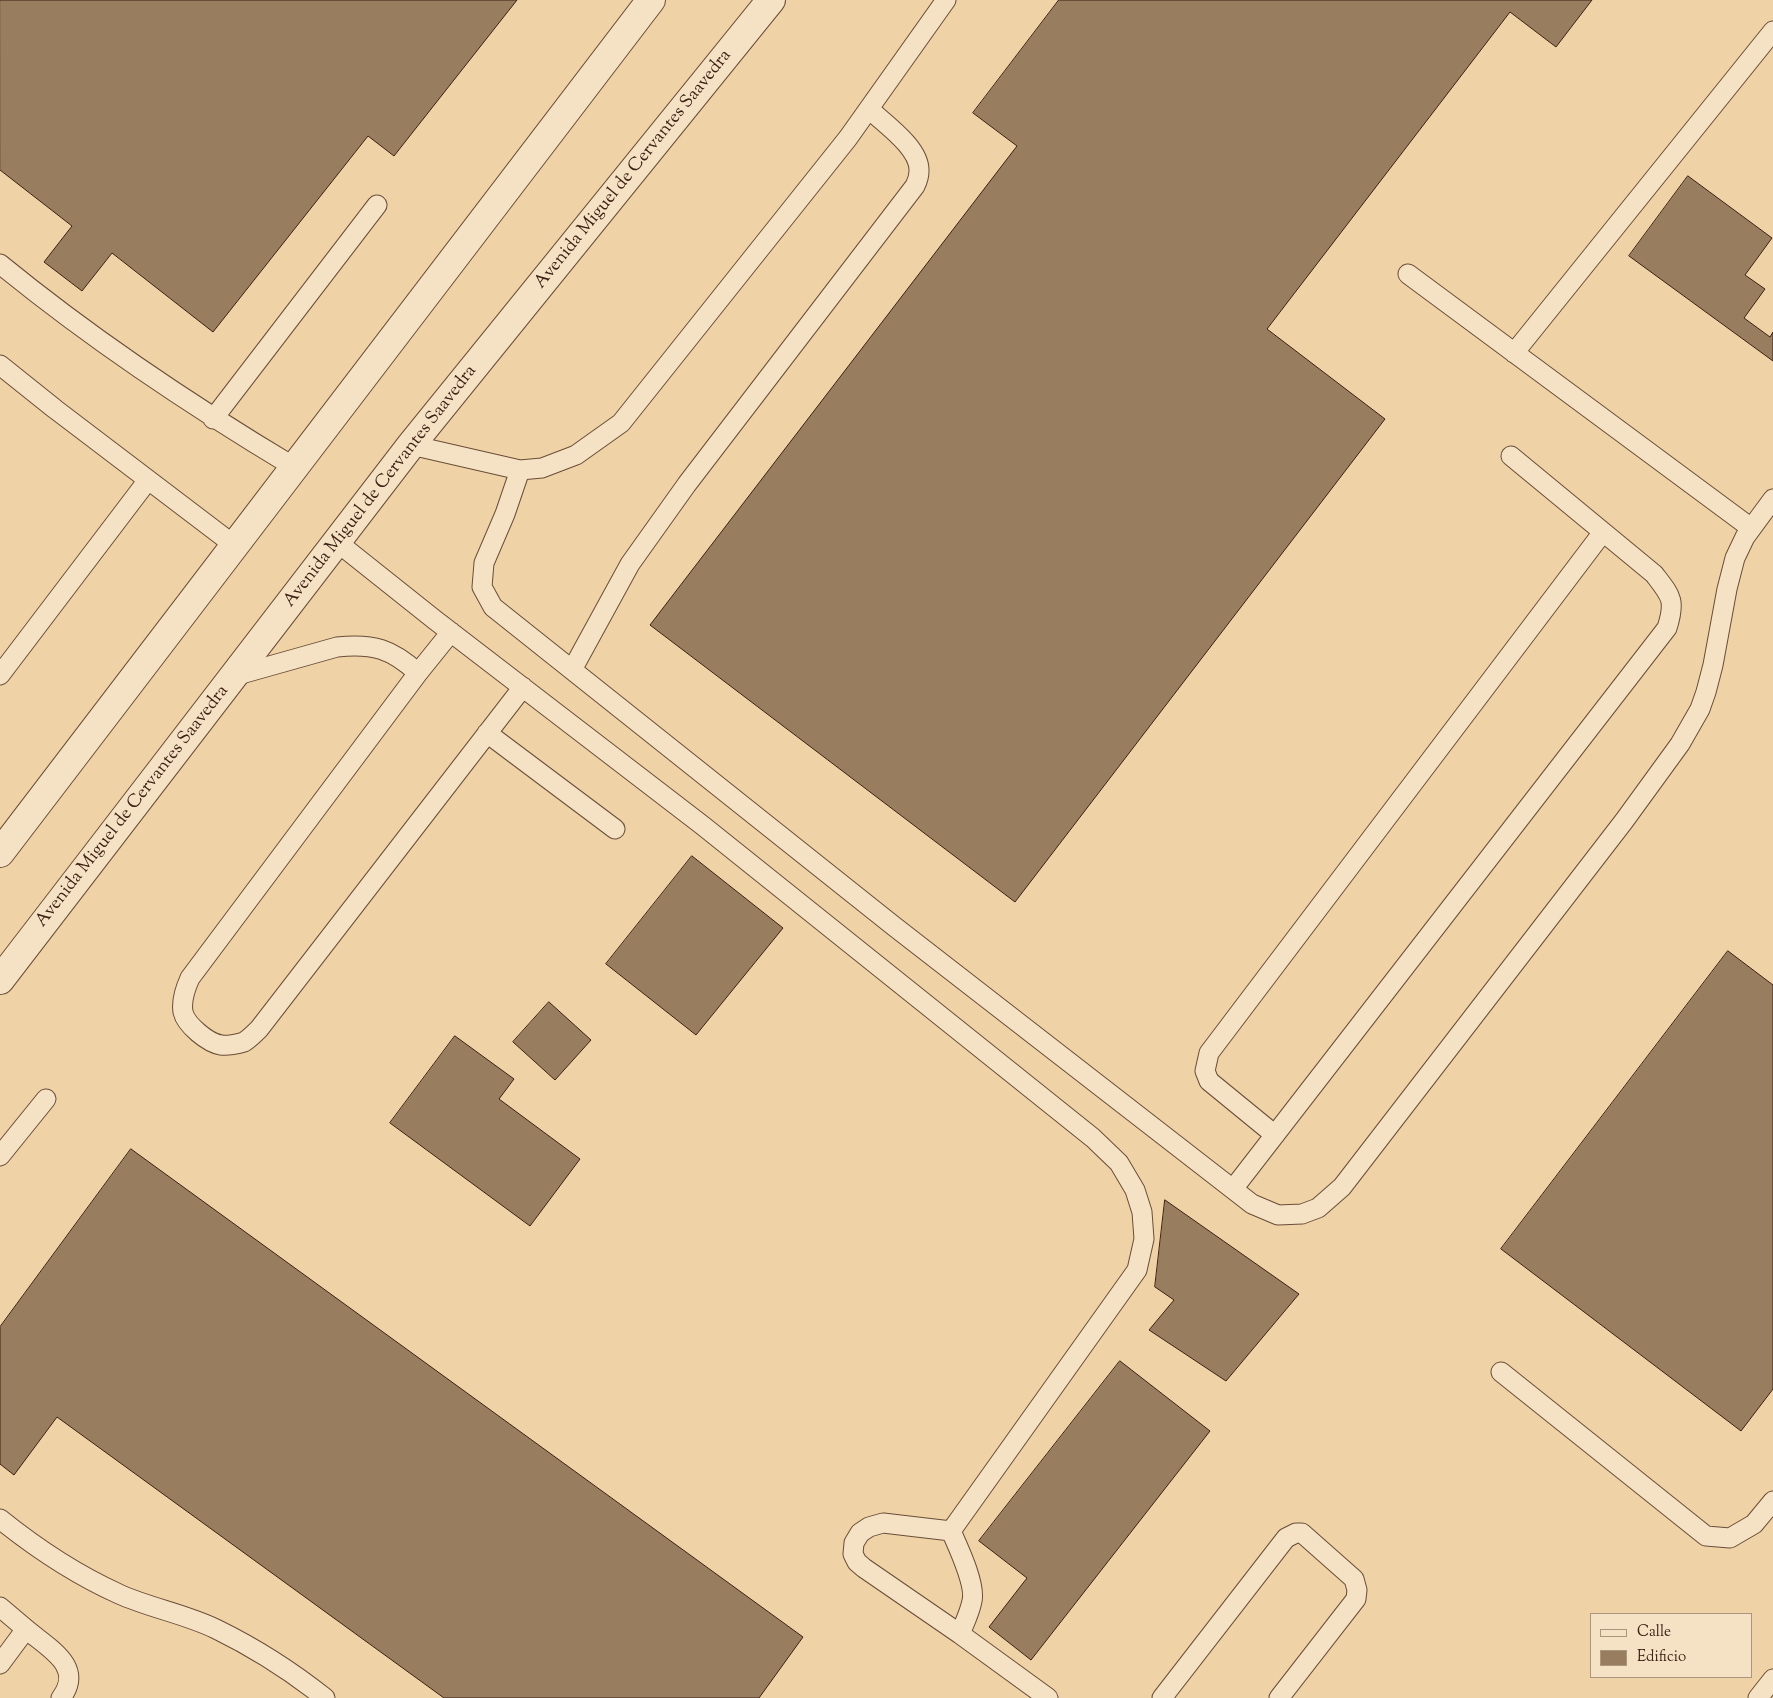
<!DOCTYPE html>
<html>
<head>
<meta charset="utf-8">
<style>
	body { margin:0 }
	#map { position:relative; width:1773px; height:1698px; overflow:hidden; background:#efd2a5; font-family:"Sorts Mill Goudy",serif }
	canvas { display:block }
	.legend { position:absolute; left:1590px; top:1613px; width:162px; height:65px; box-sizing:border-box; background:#f5e2c4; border:1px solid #ab957e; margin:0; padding:6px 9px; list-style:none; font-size:15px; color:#3c2114 }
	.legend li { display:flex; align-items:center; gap:10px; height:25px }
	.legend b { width:25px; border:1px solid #ab957e }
</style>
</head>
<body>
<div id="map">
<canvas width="1773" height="1698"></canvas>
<ul class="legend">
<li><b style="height:6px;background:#f5e2c4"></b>Calle</li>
<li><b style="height:14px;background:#997d5f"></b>Edificio</li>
</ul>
</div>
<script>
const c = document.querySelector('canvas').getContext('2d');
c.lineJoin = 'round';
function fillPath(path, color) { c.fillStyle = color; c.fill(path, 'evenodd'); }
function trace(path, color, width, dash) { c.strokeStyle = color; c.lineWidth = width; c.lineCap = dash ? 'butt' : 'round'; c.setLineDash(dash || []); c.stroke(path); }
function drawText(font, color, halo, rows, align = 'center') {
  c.font = font + ' "Sorts Mill Goudy",serif'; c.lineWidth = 4.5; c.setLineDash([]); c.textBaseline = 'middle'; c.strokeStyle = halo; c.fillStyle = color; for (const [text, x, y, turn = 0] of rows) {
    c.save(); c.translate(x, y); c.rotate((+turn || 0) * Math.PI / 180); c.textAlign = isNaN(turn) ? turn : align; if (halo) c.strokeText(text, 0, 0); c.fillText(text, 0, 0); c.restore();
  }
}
const building = new Path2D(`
	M0,0H517L394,156L368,136L213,332L112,253L82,291L44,262L72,226L0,170Z
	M1059,0H1592L1556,47L1510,12L1267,329L1385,419L1015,902L650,625L1017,146L973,113Z
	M1688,176L1772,238L1745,275L1765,289L1744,318L1770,337L1773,332V361L1629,256Z
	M692,856L783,928L696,1035L606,964Z
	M1728,951L1773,985V1389L1741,1431L1501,1249Z
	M549,1002L591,1040L555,1080L513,1042Z
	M455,1036L514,1079L499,1099L580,1159L530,1226L390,1123Z
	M131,1149L803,1637L759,1698H444L57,1417L14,1475L0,1464V1327Z
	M1165,1200L1299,1294L1226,1381L1149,1330L1174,1300L1155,1287Z
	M1120,1361L1210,1431L1031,1660L989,1627L1027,1578L979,1541Z`);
const service = new Path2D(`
	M0,264C93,340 192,406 294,467
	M1408,274L1751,528
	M1514,353L1773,31
	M0,365L55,409L234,545
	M213,419L377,205
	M411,445L520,470L542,468L576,455L621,423L848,138L946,0
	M520,470L505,514L484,563L482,587L493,607L895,927L1252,1204L1278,1215L1302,1214L1318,1208L1342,1187L1624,821L1680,744L1700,709L1706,692L1713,665L1727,589L1735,558L1745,537L1773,499
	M337,542L435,620L702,825L1093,1138L1119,1163L1135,1190L1142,1212L1144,1239L1137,1270L951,1531
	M451,632L418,673L190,978C185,989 181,1000 183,1012C186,1025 208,1043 221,1045C227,1046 238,1044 244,1042C249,1039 255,1033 259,1029L523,687
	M572,670L630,564L687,484L915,186C917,182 919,176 919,171C920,148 885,124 869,109
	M0,675L148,480
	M234,676L337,647C373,643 392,649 418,673
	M487,733L615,829
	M1275,1135L1209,1081L1205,1071L1209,1053L1603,532
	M0,1156L46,1099
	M1233,1189L1667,628C1676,600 1671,596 1654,574L1511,456
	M1501,1372L1706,1536L1730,1538L1754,1524L1773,1501
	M0,1519C36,1548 77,1575 119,1594C150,1608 185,1614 216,1629C255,1648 291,1671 325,1698
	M951,1531L883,1523L869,1527L860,1533L854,1543L853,1554L857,1562L864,1568L960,1634L1048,1698
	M951,1531C958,1547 976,1584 972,1601C970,1612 964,1624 960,1634
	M0,1607L26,1629L0,1664
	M26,1629C48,1648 85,1666 61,1698
	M1162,1698L1286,1538L1296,1533H1302L1354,1579L1357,1590L1356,1599L1279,1698
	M1758,1698L1773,1679`);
const tertiary = new Path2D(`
	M0,853L651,0
	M0,980L411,445L771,0`);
const streetNames = [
	["Avenida Miguel de Cervantes Saavedra",634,170,-51],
	["Avenida Miguel de Cervantes Saavedra",381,487,-52],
	["Avenida Miguel de Cervantes Saavedra",133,807,-52]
];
fillPath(building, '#997d5f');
trace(building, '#3c2114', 1);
trace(service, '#694d38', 21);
trace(tertiary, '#694d38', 30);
trace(service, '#f5e2c4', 19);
trace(tertiary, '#f5e2c4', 28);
drawText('18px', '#3c2114', '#f5e2c4', streetNames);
</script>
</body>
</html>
